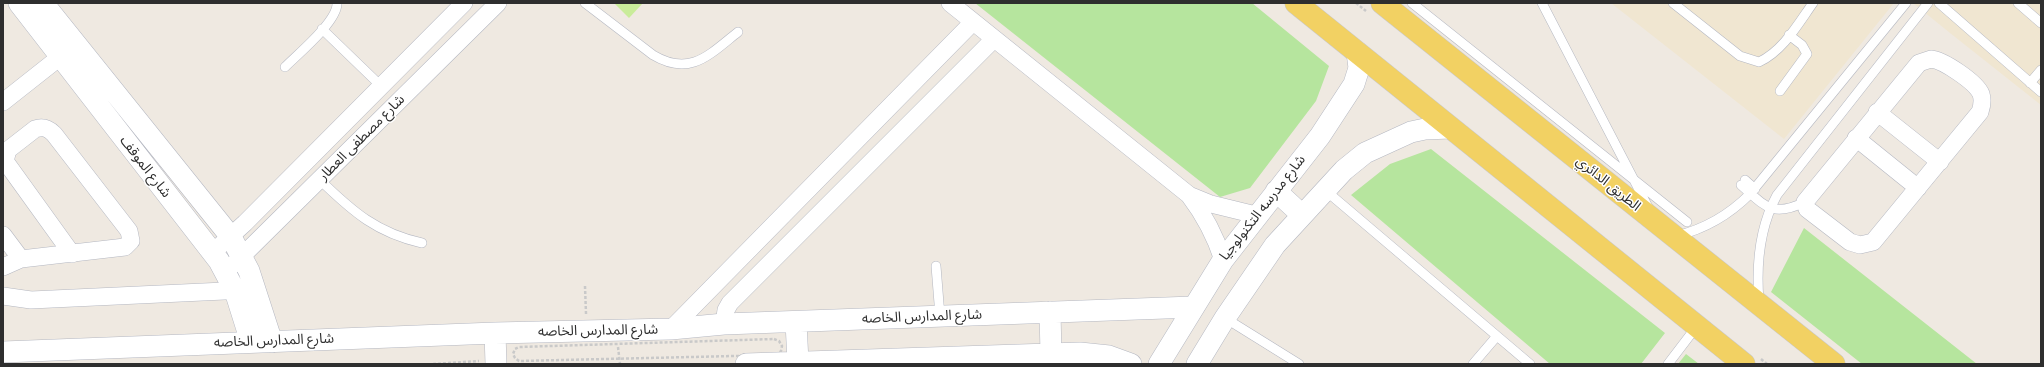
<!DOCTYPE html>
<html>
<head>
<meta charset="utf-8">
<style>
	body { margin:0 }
	#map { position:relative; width:2044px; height:367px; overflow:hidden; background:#efe9e1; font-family:Signika,sans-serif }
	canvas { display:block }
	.frame { position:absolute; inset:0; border:4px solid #2e2e2e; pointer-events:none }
</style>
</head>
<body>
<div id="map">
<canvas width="2044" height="367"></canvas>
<div class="frame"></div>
</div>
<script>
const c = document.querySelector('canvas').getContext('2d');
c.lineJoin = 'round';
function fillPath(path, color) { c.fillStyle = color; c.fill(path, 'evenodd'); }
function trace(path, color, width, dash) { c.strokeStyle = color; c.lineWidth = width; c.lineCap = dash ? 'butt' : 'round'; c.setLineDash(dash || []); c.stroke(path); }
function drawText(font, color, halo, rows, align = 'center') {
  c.font = font + ' Signika,"Noto Sans Arabic",sans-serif'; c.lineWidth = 3; c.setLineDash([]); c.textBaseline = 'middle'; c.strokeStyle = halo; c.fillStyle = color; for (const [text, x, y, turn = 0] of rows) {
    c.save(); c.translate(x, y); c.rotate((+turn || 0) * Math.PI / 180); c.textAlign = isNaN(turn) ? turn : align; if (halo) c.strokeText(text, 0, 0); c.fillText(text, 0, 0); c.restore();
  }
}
const education = new Path2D(`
	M1611,3H1894L1784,139Z
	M1913,3H2041V105L1950,33Z`);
const green = new Path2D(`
	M975,3H1252L1329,66L1316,101L1250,188L1220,197Z
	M1431,149L1665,333L1641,364H1550L1351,195L1390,164Z
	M1804,228L1977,364H1862L1771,292Z
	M1686,354L1699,364H1678Z`);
const pitch = new Path2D(`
	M614,3H643L629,18Z`);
const path = new Path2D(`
	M1356,3L1366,11
	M585,286L586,314
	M774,339L779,341L782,346L781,351L777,355L519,361L515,358L513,354L515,349L519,347Z
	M618,347L620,364
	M1761,359L1767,364
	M433,364L479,361`);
const service = new Path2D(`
	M585,3L653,55C690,77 709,55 738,32
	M1412,3L1687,222
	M1542,3L1648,207
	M1673,3L1740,56L1759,62C1783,51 1798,24 1813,3
	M1939,3L2041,92
	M2018,3L2041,23
	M322,29L381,86
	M285,67C298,54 338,21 337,3
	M2030,83L2041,70
	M1780,91L1807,54L1802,45L1789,35
	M320,180C353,212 377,233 422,243
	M1745,180L1755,189
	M1741,185C1765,206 1772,218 1805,202
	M1325,190L1530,364
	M1676,236C1705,229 1729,215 1750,194L1906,3
	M936,266L940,316
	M1759,301C1756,264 1759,228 1777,195L1928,3
	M1225,318L1299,364
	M1473,364L1497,336
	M1668,364L1697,326`);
const minor = new Path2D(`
	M950,3L1189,195C1205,216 1215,235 1223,260
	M1931,59C1943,60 1976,82 1981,94C1983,100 1982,106 1980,112L1873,242L1860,245L1850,242L1807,209L1805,202L1919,63Z
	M3,102L60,57
	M1877,112L1940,162
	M1856,138L1918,188
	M1189,195L1211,204L1256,215
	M3,235L21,259
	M212,253L245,223L464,3
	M233,265L498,3
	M3,267L21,259L125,247L131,241L129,231L54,134C48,128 43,126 35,129L8,150L5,161L72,254
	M3,296L31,300L246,290
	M724,324L726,310L730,303L994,39
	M671,329L973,22`);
const tertiary = new Path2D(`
	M19,3L219,261L235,291L251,342
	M43,3L231,237L249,271L272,342
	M1276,191L1302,215
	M1050,312L1051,354
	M796,322L798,362
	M495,333L496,364
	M3,352L495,333L671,329L724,324L1193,307
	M746,364L1080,353L1109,356L1131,364
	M1159,364L1223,260L1320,136L1354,84L1359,68L1357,52
	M1197,364L1225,318L1275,245L1344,170L1365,153L1411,132L1425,129L1450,128`);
const primary = new Path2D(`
	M1296,3L1744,364
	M1382,3L1834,364`);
const streetNames = [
	["شارع مصطفى العطار",362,138,-45],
	["شارع الموقف",145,167,52],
	["الطريق الدائري",1608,184,39],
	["شارع مدرسه التكنولوجيا",1263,208,-52],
	["شارع المدارس الخاصه",922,317,-2],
	["شارع المدارس الخاصه",598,331,-1],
	["شارع المدارس الخاصه",274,341,-2]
];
fillPath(education, '#f0e6d1');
fillPath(green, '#b6e59e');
fillPath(pitch, '#c9ec9a');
trace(service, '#b4b7c1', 10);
trace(minor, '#b4b7c1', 18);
trace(tertiary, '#b4b7c1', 22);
trace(primary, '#c9c9c9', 23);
trace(path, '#c9c9c9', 2.5, [3, 2]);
trace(service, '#fff', 9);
trace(minor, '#fff', 17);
trace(tertiary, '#fff', 21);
trace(primary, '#f2d163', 22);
drawText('14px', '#2e2e2e', '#fff', streetNames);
</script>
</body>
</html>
